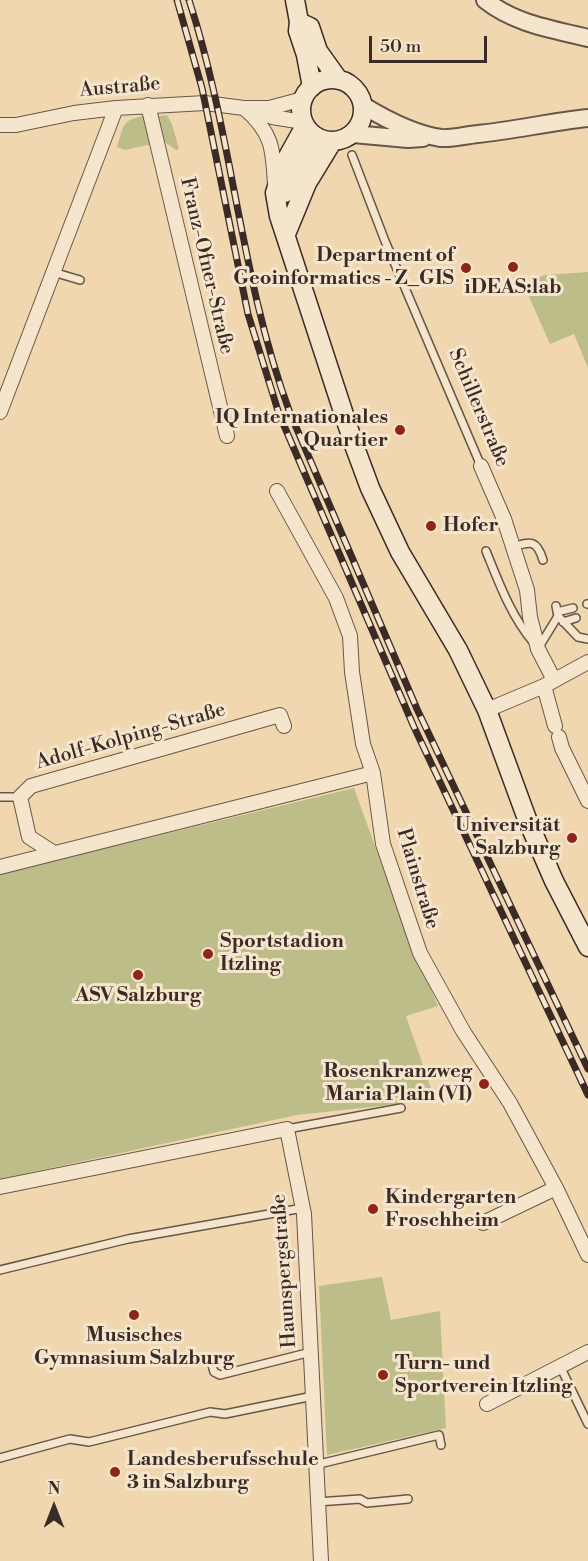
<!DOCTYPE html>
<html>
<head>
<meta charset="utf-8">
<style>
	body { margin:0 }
	#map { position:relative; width:588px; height:1561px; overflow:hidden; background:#f0d7b0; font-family:"Libre Bodoni",serif }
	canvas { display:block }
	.north { position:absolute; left:24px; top:1477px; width:60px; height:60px; -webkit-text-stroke:4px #f5e5cc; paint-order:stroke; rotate:0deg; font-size:16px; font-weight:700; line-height:24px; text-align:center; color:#3b2b26 }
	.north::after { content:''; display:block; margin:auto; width:21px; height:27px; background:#3b2b26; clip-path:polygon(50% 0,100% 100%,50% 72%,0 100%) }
	.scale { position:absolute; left:369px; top:36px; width:118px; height:27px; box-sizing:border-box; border:3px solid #3b2b26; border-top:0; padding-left:8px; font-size:18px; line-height:21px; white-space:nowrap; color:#3b2b26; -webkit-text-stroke:4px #f5e5cc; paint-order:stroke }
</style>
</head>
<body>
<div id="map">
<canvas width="588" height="1561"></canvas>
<div class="north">N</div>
<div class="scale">50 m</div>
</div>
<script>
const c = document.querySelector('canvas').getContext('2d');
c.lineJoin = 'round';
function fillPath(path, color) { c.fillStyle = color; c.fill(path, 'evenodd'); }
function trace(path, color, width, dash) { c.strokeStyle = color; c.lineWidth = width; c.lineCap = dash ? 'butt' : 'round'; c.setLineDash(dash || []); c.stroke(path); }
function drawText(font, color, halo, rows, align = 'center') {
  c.font = font + ' "Libre Bodoni",serif'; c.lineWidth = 6; c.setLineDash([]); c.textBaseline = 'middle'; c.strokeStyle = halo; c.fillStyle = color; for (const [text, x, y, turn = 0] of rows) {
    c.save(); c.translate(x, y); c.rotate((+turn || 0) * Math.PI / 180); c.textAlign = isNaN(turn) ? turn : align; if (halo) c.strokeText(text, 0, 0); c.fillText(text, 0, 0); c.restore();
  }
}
const green = new Path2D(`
	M167,115L172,124L179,149L176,150L163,141L157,116Z
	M146,116L152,144L125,150L117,147C124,126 121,119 146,116Z
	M588,272V368L574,334L550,344L523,283L545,275Z
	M354,788L395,902L438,1006L406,1016L435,1100L297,1115L0,1179V874Z
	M382,1277L391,1320L440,1311L446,1428L327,1455L319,1286Z`);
const service = new Path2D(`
	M352,155L385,241L481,466
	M53,272L80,280
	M513,547C531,541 537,540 543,560
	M486,551C499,583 511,616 533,642
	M587,604H588
	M557,612L573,608
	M558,616L578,637L588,639
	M563,622L576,618
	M539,647L558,616L556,606
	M0,797H20
	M287,1129L401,1108
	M0,1270L128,1239L303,1208
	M212,1365L214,1372L220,1375L311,1352
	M560,1366L588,1424
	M0,1458L70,1439L89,1442L210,1412L225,1414L313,1396
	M315,1465L439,1435L441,1445
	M317,1502L360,1499L367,1503L408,1499`);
const minor = new Path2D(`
	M148,105L227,436
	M244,108C273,133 273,149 275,186
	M255,111L272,117L303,122
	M0,125H16L74,113L116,108L205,103L244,108H269L303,99
	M0,412L116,108
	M481,466L504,519L527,590L530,617L538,649L554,680
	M277,491L336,598L350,636L352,672L363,744L373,773L383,844L420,953L463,1031L510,1103L556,1188L588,1255
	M544,686L555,726
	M487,710L544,686L588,662
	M559,737L562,748L588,801
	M54,853L29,837L20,797L31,786L280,715L284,726
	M0,867L373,773
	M0,1187L287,1129L304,1214L321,1561
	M483,1223L556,1188
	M487,1404L588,1352`);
const tertiary = new Path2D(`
	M485,0C515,24 552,29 588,38
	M364,106C387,120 414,134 441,138C453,139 466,135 478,134C515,130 551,122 588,118
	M353,134L408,139L423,138`);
const secondary = new Path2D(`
	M295,0L299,22L298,31L306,55L312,87
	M299,22L310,27L318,51L338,79
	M301 110a31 31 0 1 1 62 0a31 31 0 1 1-62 0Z
	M305,126L286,160L281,174L275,193L279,216L354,445L370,488L400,552L458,650L487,710L527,819L554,881L588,947
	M285,193L291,179L316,137
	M286,234L307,183L332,142`);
const rail = new Path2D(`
	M177,0L202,88L248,314L279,414L414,727L588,1095
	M189,0C233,135 240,279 290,413L417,709L588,1069`);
const markers = [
	[513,267,6,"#8f2418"],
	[466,268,6,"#8f2418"],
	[400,430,6,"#8f2418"],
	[431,526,6,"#8f2418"],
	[572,838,6,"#8f2418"],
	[208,954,6,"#8f2418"],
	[138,975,6,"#8f2418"],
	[484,1084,6,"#8f2418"],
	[373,1209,6,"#8f2418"],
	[134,1315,6,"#8f2418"],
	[383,1375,6,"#8f2418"],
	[115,1472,6,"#8f2418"]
];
const streetNames = [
	["Austraße",120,88,-5],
	["Franz-Ofner-Straße",206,266,77],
	["Schillerstraße",478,408,67],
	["Adolf-Kolping-Straße",131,737,-16],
	["Plainstraße",417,879,73],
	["Haunspergstraße",285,1271,-94]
];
const poiNames = [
	["Department of",454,256,"right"],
	["Geoinformatics - Z_GIS",454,279,"right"],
	["iDEAS:lab",513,288,"center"],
	["IQ Internationales",388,418,"right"],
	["Quartier",388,441,"right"],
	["Hofer",443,526],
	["Universität",560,826,"right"],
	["Salzburg",560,849,"right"],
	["Sportstadion",220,942],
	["Itzling",220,965],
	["ASV Salzburg",138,996,"center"],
	["Rosenkranzweg",472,1072,"right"],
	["Maria Plain (VI)",472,1095,"right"],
	["Kindergarten",385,1198],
	["Froschheim",385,1221],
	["Musisches",134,1336,"center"],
	["Gymnasium Salzburg",134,1359,"center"],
	["Turn- und",395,1364],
	["Sportverein Itzling",395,1387],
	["Landesberufsschule",127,1460],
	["3 in Salzburg",127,1483]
];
fillPath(green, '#bdbd89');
trace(service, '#685648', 10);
trace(minor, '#685648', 16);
trace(tertiary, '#685648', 20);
trace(secondary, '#3b2b26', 21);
trace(service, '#f5e5cc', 7);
trace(minor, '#f5e5cc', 14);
trace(tertiary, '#f5e5cc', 16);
trace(secondary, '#f5e5cc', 18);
trace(rail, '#3b2b26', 7);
trace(rail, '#f5e5cc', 4.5, [14]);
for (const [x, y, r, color] of markers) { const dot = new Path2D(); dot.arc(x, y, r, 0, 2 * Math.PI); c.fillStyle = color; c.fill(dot); trace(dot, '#f5e5cc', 2); }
drawText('20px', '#3b2b26', '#f5e5cc', streetNames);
drawText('bold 20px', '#3b2b26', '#f5e5cc', poiNames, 'left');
</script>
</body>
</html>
